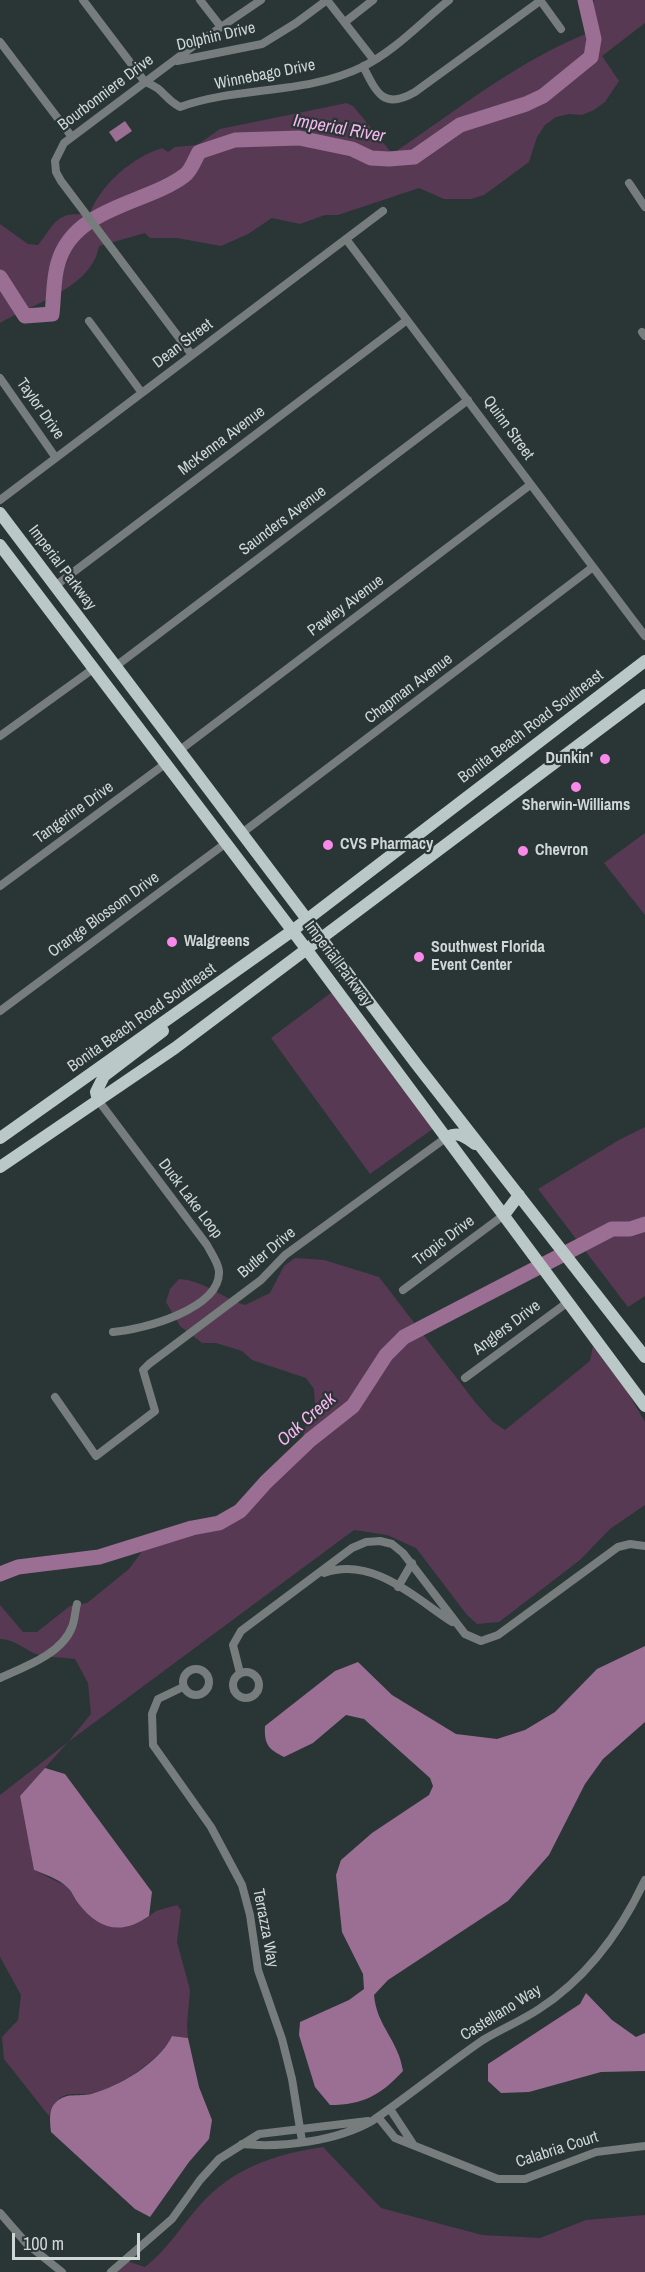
<!DOCTYPE html>
<html>
<head>
<meta charset="utf-8">
<style>
	body { margin:0 }
	#map { position:relative; width:645px; height:2272px; overflow:hidden; background:#293635; font-family:"Archivo Narrow",sans-serif }
	canvas { display:block }
	.scale { position:absolute; left:12px; top:2233px; width:128px; height:27px; box-sizing:border-box; border:3px solid #cfd7d6; border-top:0; padding-left:8px; font-size:18px; line-height:21px; white-space:nowrap; color:#cfd7d6; -webkit-text-stroke:4px #293635; paint-order:stroke }
</style>
</head>
<body>
<div id="map">
<canvas width="645" height="2272"></canvas>
<div class="scale">100 m</div>
</div>
<script>
const c = document.querySelector('canvas').getContext('2d');
c.lineJoin = 'round';
function fillPath(path, color) { c.fillStyle = color; c.fill(path, 'evenodd'); }
function trace(path, color, width, dash) { c.strokeStyle = color; c.lineWidth = width; c.lineCap = dash ? 'butt' : 'round'; c.setLineDash(dash || []); c.stroke(path); }
function drawText(font, color, halo, rows, align = 'center') {
  c.font = font + ' "Archivo Narrow",sans-serif'; c.lineWidth = 4.5; c.setLineDash([]); c.textBaseline = 'middle'; c.strokeStyle = halo; c.fillStyle = color; for (const [text, x, y, turn = 0] of rows) {
    c.save(); c.translate(x, y); c.rotate((+turn || 0) * Math.PI / 180); c.textAlign = isNaN(turn) ? turn : align; if (halo) c.strokeText(text, 0, 0); c.fillText(text, 0, 0); c.restore();
  }
}
const green = new Path2D(`
	M594,0H645V23L602,56L619,81L605,102L594,110L582,115L569,114L556,117L545,125L537,137L529,162L484,195L471,199H444L419,188L338,215H325L300,224L272,218L248,234L221,246L177,238H150L145,233L99,246C92,288 32,304 0,323V224L28,244L38,245C46,236 53,220 65,216C72,213 82,215 90,213C101,184 133,157 162,148L168,152L175,147L197,145L220,129L337,105L346,103L353,106L390,151L395,152C457,110 518,61 588,33Z
	M645,833V915L604,863Z
	M332,992L434,1128L370,1174L271,1038Z
	M645,1127V1296L628,1307L538,1189L619,1140Z
	M295,1258L324,1260L379,1277L475,1402L493,1422L505,1430L590,1361L593,1346L623,1384L645,1422V1505L610,1529L580,1560L499,1622L477,1624L467,1615L416,1548L387,1535L354,1530L68,1742L20,1796L34,1870L68,1887L77,1902L144,1920L156,1911L177,1905L181,1910L177,1942L190,1990L187,2025L188,2038L172,2036C160,2061 116,2089 89,2094C82,2095 73,2093 66,2095C56,2098 52,2107 49,2116L4,2059L2,2037L18,2020L21,1995L0,1957V1795L68,1742L91,1714L88,1683L75,1659C62,1657 48,1658 36,1654C23,1649 15,1639 0,1639V1605L23,1632H37L70,1606L87,1603L129,1569L146,1546L157,1538L222,1517L296,1456L303,1444L304,1430L315,1405L314,1389L306,1378L252,1360L242,1351L216,1343H202L180,1326L166,1302L170,1289L179,1279C203,1280 222,1298 245,1305L270,1293L284,1266Z
	M323,2147L381,2208L482,2235L540,2238L586,2220L645,2215V2272H113L124,2260L145,2267C168,2249 181,2226 200,2205C233,2168 275,2154 323,2147Z`);
const water = new Path2D(`
	M125,121L132,131L116,142L109,132Z
	M645,1646V1722L603,1759L585,1784L549,1855L508,1901L388,1980L374,1995C377,2027 398,2039 403,2071C381,2095 363,2105 330,2105L315,2087L299,2035L300,2022L349,2000L364,1989L363,1974L342,1932L336,1875L341,1860L372,1833L429,1795L433,1786L430,1778L364,1719L346,1715L313,1743L284,1757C268,1749 264,1744 265,1726L335,1671L358,1662L392,1695L456,1734L497,1739L525,1730L555,1712L597,1669Z
	M45,1768L65,1774L152,1892L149,1916C121,1936 98,1929 78,1903C74,1898 72,1891 67,1887C59,1879 44,1874 34,1870L20,1796Z
	M586,1993L612,2020L636,2037L645,2033V2071L601,2072L529,2092L501,2093L488,2081V2064L580,2004Z
	M172,2036L188,2038L199,2087L212,2120L209,2139L189,2162L150,2217L135,2209L51,2132C50,2122 48,2109 56,2102C67,2092 78,2097 91,2094C120,2086 159,2063 172,2036Z`);
const river = new Path2D(`
	M0,277L25,316L52,314C54,298 53,279 58,263C74,206 148,204 185,175C191,171 195,159 199,152L235,140L299,138L352,149L371,158L389,159L414,157L460,125L526,104L543,96L591,57L594,39L585,0
	M0,1574L18,1567L99,1557L192,1528L219,1523L240,1511L266,1482L310,1440L353,1406L386,1355L404,1337L612,1229H630L645,1224`);
const street = new Path2D(`
	M83,0L145,82C165,89 163,98 180,107C238,86 305,95 362,67C395,51 421,22 449,0
	M200,0L221,27
	M327,0L373,59
	M540,0L561,29
	M345,22L373,0
	M0,42L72,137
	M177,61L262,44L296,23L327,0
	M363,66C377,94 384,110 415,92L540,1
	M629,183L645,207
	M346,239L645,636
	M89,321L142,393
	M642,332L645,336
	M192,355L61,181L56,172L55,161L64,143L196,44L261,0
	M0,378L56,458
	M0,500L383,211
	M55,586L407,320
	M116,666L468,400
	M0,736L93,669
	M180,750L530,485
	M242,833L593,567
	M0,886L165,764
	M0,1011L226,843
	M98,1100L207,1245C211,1253 218,1262 219,1271C221,1309 142,1330 113,1332
	M403,1290L504,1215
	M465,1378L568,1302
	M55,1397L96,1456L155,1411L143,1370L149,1364L261,1280L285,1255L447,1137
	M324,1573C372,1556 414,1597 452,1622
	M398,1587L412,1563
	M183 1682a13 13 0 1 1 26 0a13 13 0 1 1-26 0Z
	M233 1685a13 13 0 1 1 26 0a13 13 0 1 1-26 0Z
	M240,1673L233,1645L241,1631L352,1548L366,1542L380,1541L392,1544L403,1553L465,1634L481,1641L498,1635L618,1547L630,1544L645,1546
	M0,1678C24,1667 62,1654 72,1627C75,1620 75,1611 77,1604
	M183,1687L158,1699L152,1714L153,1745L211,1827L242,1885L250,1915L258,1970L282,2039L292,2079L302,2141
	M390,2109L413,2144
	M378,2117L395,2138L498,2179H525L596,2152L645,2146
	M242,2144C282,2148 337,2141 372,2121C410,2095 445,2066 483,2040C501,2029 521,2021 539,2009C587,1978 621,1931 645,1880
	M0,2213L27,2244L62,2272
	M111,2272L172,2219L200,2180L219,2159L259,2134L368,2121`);
const primary = new Path2D(`
	M0,513L417,1065L645,1357
	M0,545L307,950L645,1406
	M98,1100L96,1092L104,1076L163,1031
	M447,1137C459,1131 465,1137 475,1144
	M0,1138L292,931L645,661
	M0,1167L175,1048L645,695
	M504,1215L519,1195`);
const markers = [
	[605,759,6,"#f888ea"],
	[576,787,6,"#f888ea"],
	[328,845,6,"#f888ea"],
	[523,851,6,"#f888ea"],
	[172,942,6,"#f888ea"],
	[419,957,6,"#f888ea"]
];
const streetNames = [
	["Dolphin Drive",216,37,-13],
	["Winnebago Drive",265,75,-11],
	["Bourbonniere Drive",106,93,-37],
	["Dean Street",183,344,-37],
	["Taylor Drive",40,409,55],
	["Quinn Street",508,428,54],
	["McKenna Avenue",222,441,-37],
	["Saunders Avenue",283,521,-37],
	["Imperial Parkway",62,568,53],
	["Pawley Avenue",346,606,-37],
	["Chapman Avenue",409,689,-37],
	["Bonita Beach Road Southeast",531,727,-37],
	["Tangerine Drive",74,813,-36],
	["Orange Blossom Drive",104,915,-36],
	["Imperial Parkway",338,964,53],
	["Bonita Beach Road Southeast",142,1018,-35],
	["Duck Lake Loop",190,1199,53],
	["Tropic Drive",444,1241,-37],
	["Butler Drive",267,1253,-40],
	["Anglers Drive",507,1328,-37],
	["Terrazza Way",265,1928,79],
	["Castellano Way",501,2013,-32],
	["Calabria Court",557,2150,-18]
];
const poiNames = [
	["Dunkin'",593,759,"right"],
	["Sherwin-Williams",576,806,"center"],
	["CVS Pharmacy",340,845],
	["Chevron",535,851],
	["Walgreens",184,942],
	["Southwest Florida",431,948],
	["Event Center",431,966]
];
const waterNames = [
	["Imperial River",339,129,10],
	["Oak Creek",307,1420,-41]
];
fillPath(green, '#573953');
fillPath(water, '#9b6e94');
trace(river, '#9b6e94', 15);
trace(street, '#777d7d', 8);
trace(primary, '#bac8c7', 12);
for (const [x, y, r, color] of markers) { const dot = new Path2D(); dot.arc(x, y, r, 0, 2 * Math.PI); c.fillStyle = color; c.fill(dot); trace(dot, '#293635', 2); }
drawText('16px', '#cfd7d6', '#293635', streetNames);
drawText('bold 16px', '#cfd7d6', '#293635', poiNames, 'left');
drawText('italic 18px', '#f8b4ee', '#293635', waterNames);
</script>
</body>
</html>
